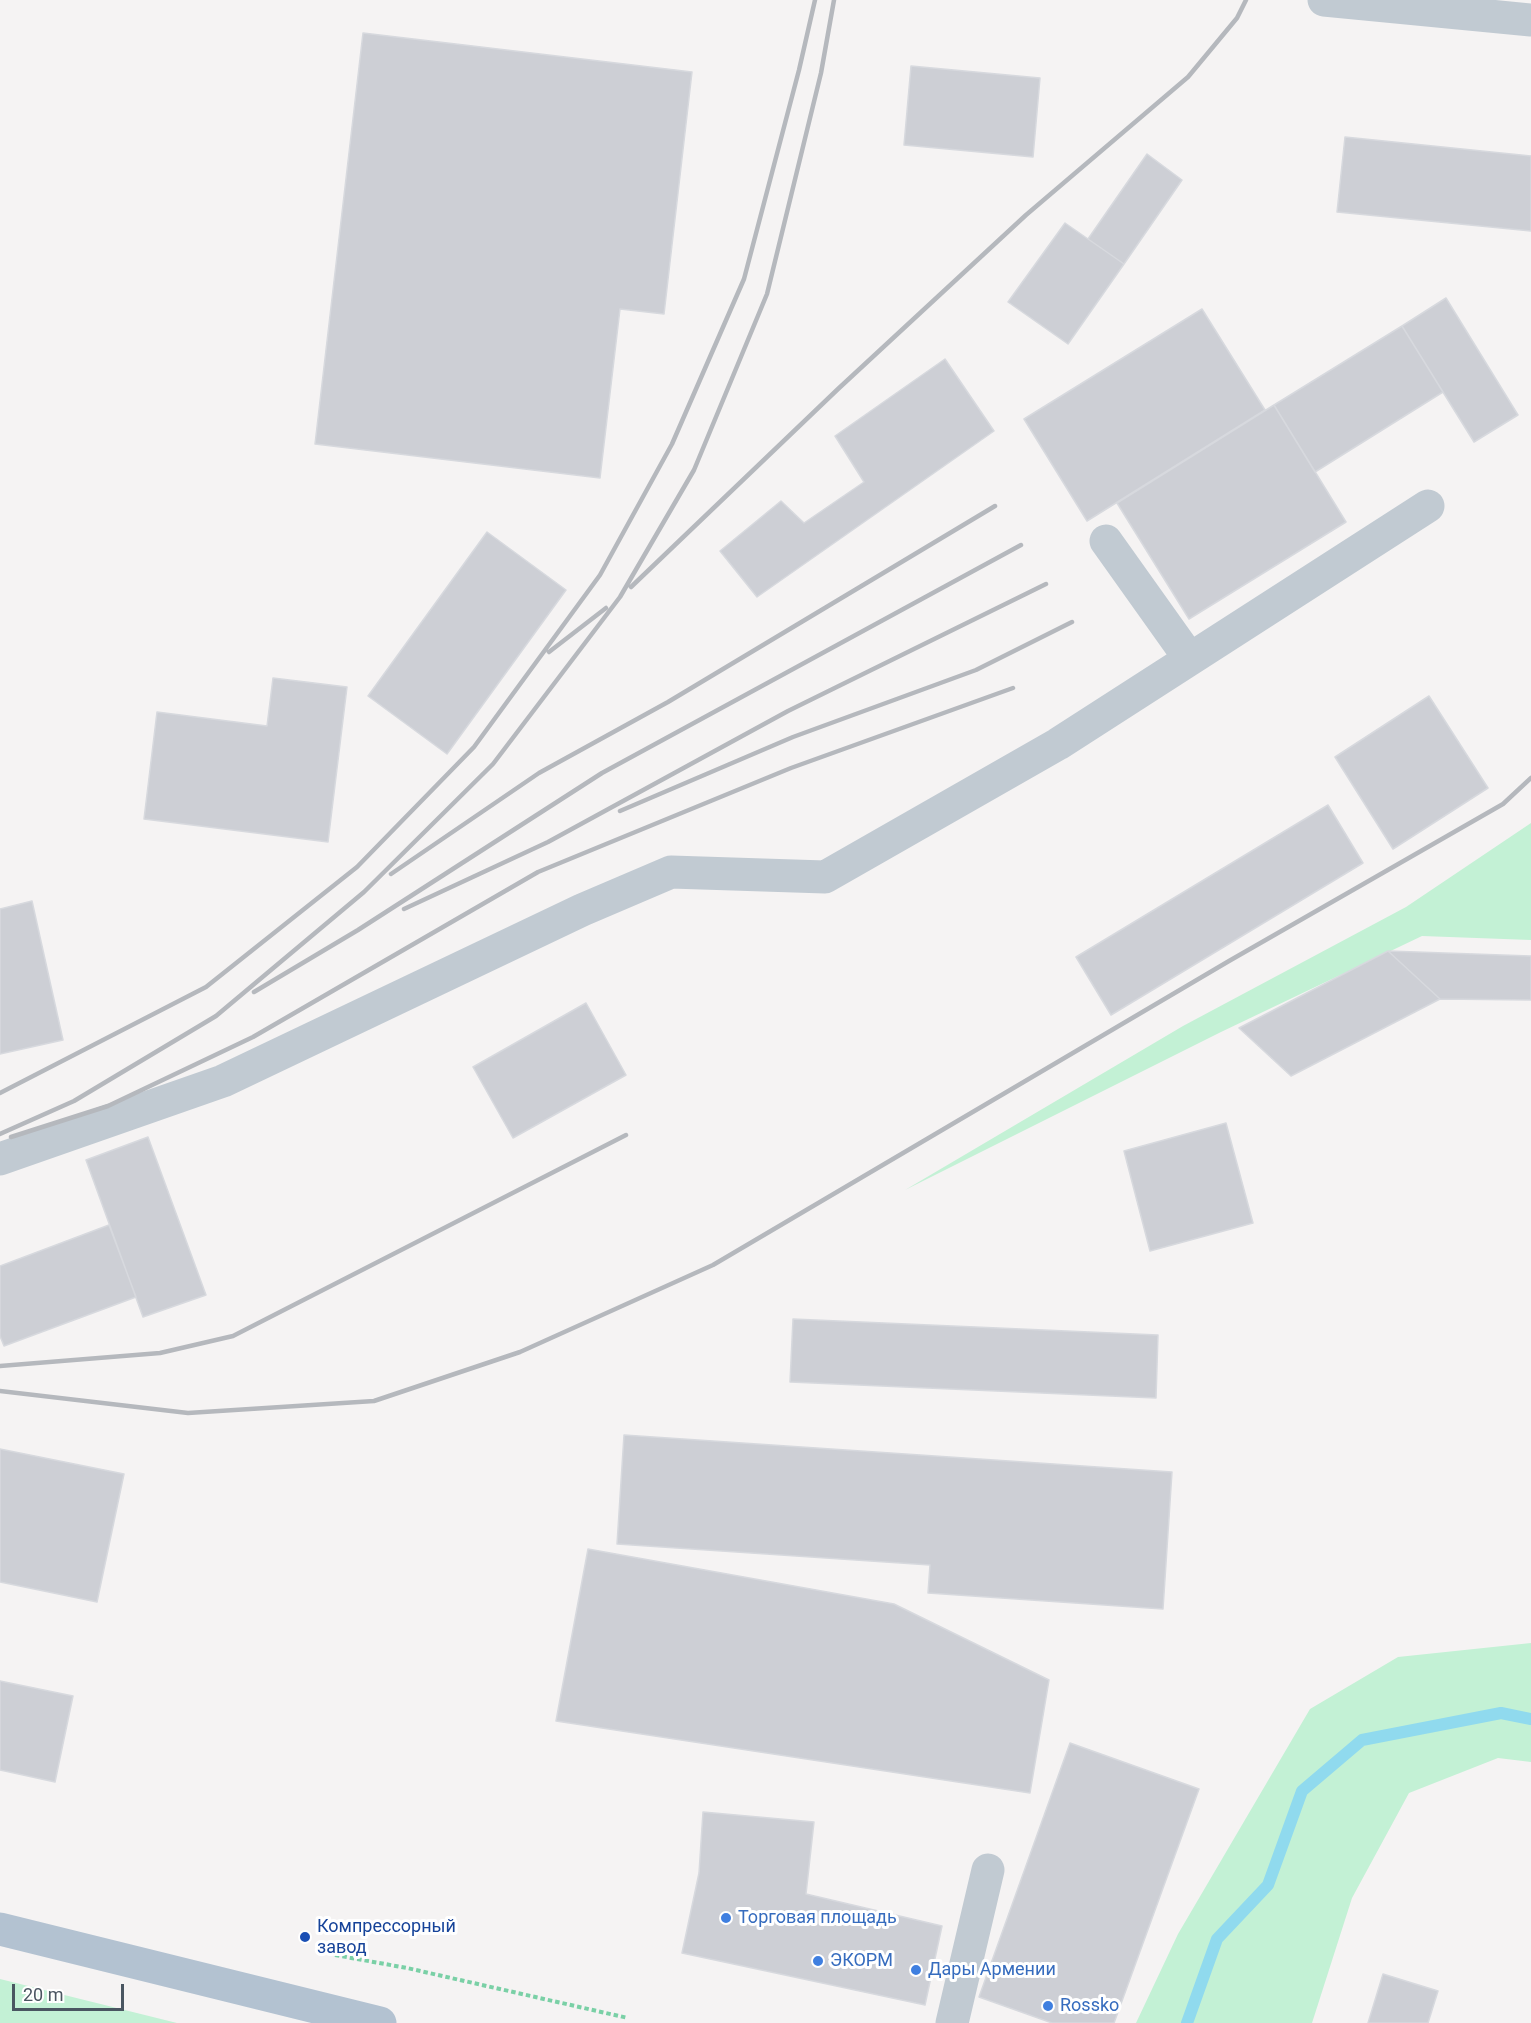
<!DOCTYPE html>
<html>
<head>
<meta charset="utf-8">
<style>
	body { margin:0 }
	#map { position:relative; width:1531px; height:2023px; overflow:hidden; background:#f5f3f3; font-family:Roboto,sans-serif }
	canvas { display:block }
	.scale { position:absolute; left:12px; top:1984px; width:112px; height:27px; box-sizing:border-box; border:3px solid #4a5661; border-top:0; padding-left:8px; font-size:18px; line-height:21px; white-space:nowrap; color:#4a5661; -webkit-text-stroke:4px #fff; paint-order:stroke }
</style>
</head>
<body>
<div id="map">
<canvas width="1531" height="2023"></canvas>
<div class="scale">20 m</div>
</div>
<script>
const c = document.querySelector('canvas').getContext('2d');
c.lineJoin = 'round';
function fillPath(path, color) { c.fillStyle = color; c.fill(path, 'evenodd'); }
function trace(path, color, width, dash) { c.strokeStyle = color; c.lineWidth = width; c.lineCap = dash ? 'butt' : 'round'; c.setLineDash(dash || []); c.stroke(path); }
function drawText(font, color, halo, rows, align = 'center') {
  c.font = font + ' Roboto,sans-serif'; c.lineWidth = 6; c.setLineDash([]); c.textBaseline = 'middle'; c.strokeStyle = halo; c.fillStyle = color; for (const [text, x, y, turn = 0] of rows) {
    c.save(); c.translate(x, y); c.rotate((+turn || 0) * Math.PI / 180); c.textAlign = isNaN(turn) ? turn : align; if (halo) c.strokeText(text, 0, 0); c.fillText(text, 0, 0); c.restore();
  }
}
const green = new Path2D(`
	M1531,823V940L1422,936L1221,1032L905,1190L1183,1026L1406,907Z
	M1531,1643V1762L1498,1758L1409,1793L1352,1898L1312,2023H1136L1178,1934L1310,1709L1398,1657Z
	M0,1979L177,2023H0Z`);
const stream = new Path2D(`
	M1187,2023L1217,1939L1268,1885L1302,1791L1362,1740L1501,1713L1531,1719`);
const building = new Path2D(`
	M363,33L692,72L664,314L620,309L600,478L315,444Z
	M911,66L1040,78L1033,157L904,145Z
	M1345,137L1531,156V231L1337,212Z
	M1147,154L1182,180L1124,264L1088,239Z
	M1065,223L1124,264L1068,344L1008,302Z
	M1446,298L1518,415L1474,442L1402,326Z
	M1202,309L1265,410L1087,521L1024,419Z
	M1402,326L1443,392L1315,472L1274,405Z
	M945,359L994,431L757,597L720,551L781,501L804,523L864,482L835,436Z
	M1274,405L1346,522L1189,619L1117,503Z
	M487,532L566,590L447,754L368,696Z
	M273,678L347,687L328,842L144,819L157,712L267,726Z
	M1429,696L1488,788L1393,849L1335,757Z
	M1328,805L1363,863L1111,1015L1076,957Z
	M32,901L63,1040L0,1054V909Z
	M1388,951L1531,956V1000L1440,999Z
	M1388,951L1440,999L1291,1076L1239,1028Z
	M586,1003L626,1075L513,1138L473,1067Z
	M1226,1123L1253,1223L1150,1251L1124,1151Z
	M148,1137L206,1295L143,1317L86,1160Z
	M109,1225L136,1297L4,1346L0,1336V1266Z
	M793,1319L1158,1335L1156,1398L790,1382Z
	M624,1435L1172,1472L1163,1609L928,1593L930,1565L617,1544Z
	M0,1449L124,1474L97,1602L0,1582Z
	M588,1549L894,1604L1049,1680L1030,1793L556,1721Z
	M0,1681L73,1696L55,1782L0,1770Z
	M1070,1743L1199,1789L1114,2023H1052L979,1997Z
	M703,1812L814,1822L806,1894L942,1926L925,2005L682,1953L699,1873Z
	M1383,1974L1438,1991L1428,2023H1368Z`);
const path = new Path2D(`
	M335,1955L407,1968L628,2018`);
const minor = new Path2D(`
	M1324,0L1531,20
	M1106,541L1190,659
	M0,1159L223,1081L582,910L671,872L825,877L1058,744L1428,506
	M952,2023L988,1870`);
const major = new Path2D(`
	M0,1929L380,2023`);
const rail = new Path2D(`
	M631,587L838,389L1026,215L1188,77L1237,18L1246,0
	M549,652L606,608
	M620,811L793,737L976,670L1072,622
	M391,874L539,773L668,702L995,506
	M404,909L548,842L788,711L1046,584
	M254,992L358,930L602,773L1021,545
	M0,1093L206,987L357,867L474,747L600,575L672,444L744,279L799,70L815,0
	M0,1134L74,1101L216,1016L364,892L493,764L620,597L694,470L767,294L821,73L834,0
	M11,1137L108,1106L253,1037L538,872L791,768L1013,688
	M0,1366L160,1353L233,1336L626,1135
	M0,1391L188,1413L374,1401L520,1352L713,1265L1229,961L1503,804L1531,778`);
const markers = [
	[726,1918,6,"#3f7fe0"],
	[305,1937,6,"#1a4fb4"],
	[818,1961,6,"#3f7fe0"],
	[916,1970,6,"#3f7fe0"],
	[1048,2006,6,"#3f7fe0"]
];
const shopNames = [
	["Торговая площадь",738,1918],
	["ЭКОРМ",830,1961],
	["Дары Армении",928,1970],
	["Rossko",1060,2006]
];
const transitNames = [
	["Компрессорный",317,1927],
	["завод",317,1948]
];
fillPath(green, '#c3f1d5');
trace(stream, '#90daee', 12);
fillPath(building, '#cdcfd5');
trace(building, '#d7d9de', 1.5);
trace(path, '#7ad0a6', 4, [4.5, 3]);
trace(minor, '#c1cad2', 33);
trace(major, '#b3c2d1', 33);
trace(rail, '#b5b8bd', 4.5);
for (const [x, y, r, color] of markers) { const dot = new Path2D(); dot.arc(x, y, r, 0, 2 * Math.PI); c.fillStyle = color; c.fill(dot); trace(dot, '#fff', 2); }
drawText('18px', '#366cbe', '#fff', shopNames, 'left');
drawText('18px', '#164399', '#fff', transitNames, 'left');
</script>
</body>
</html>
